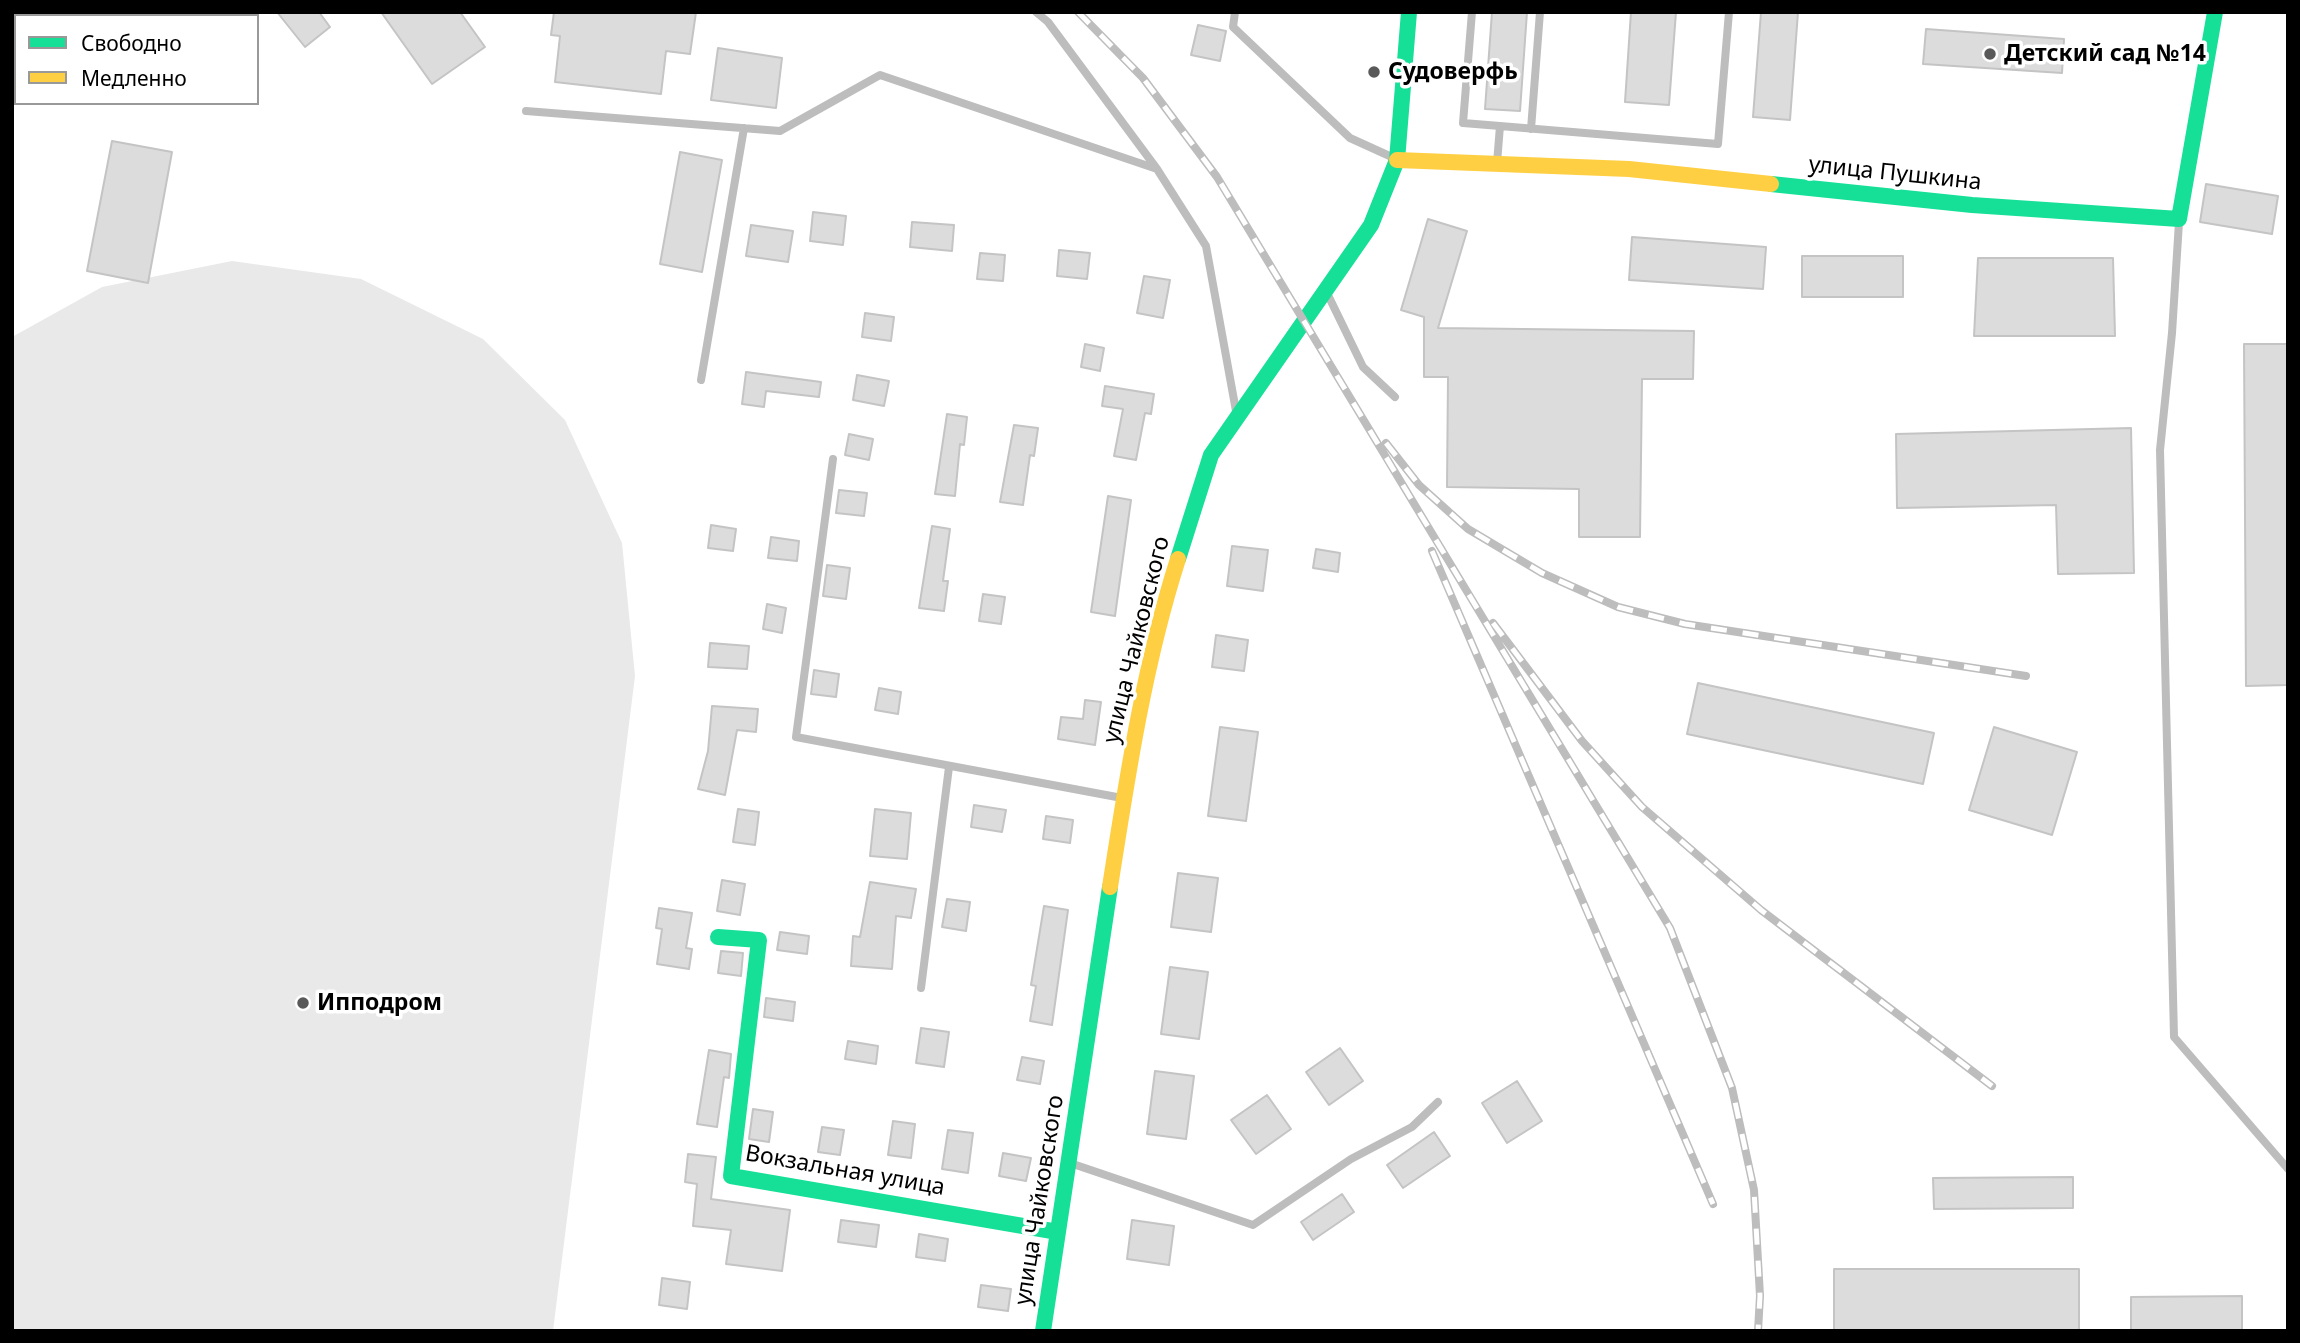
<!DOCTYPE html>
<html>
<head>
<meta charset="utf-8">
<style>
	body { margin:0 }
	#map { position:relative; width:2300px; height:1343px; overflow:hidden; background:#fff; font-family:"Noto Sans",sans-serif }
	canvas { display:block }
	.frame { position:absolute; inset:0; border:14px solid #000; pointer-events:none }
	.legend { position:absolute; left:14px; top:14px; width:245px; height:91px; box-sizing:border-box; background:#fff; border:2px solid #999; margin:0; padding:9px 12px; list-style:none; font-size:21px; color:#000 }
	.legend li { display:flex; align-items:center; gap:14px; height:35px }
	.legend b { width:35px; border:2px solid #999 }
</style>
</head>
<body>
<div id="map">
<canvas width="2300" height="1343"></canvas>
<div class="frame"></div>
<ul class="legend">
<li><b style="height:9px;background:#16e098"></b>Свободно</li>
<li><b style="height:9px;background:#ffcf43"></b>Медленно</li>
</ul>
</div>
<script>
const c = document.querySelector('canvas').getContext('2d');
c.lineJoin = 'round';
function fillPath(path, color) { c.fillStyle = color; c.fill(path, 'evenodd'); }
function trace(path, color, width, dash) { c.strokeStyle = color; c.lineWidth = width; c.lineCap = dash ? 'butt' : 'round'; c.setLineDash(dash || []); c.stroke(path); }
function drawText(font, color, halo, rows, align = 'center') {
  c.font = font + ' "Noto Sans",sans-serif'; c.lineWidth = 7; c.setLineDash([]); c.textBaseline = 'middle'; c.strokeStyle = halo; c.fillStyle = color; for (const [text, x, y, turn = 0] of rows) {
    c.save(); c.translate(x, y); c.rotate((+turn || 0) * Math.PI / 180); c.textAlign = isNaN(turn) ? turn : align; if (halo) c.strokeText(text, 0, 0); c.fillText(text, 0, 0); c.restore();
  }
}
const green = new Path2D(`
	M232,261L361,279L483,339L565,420L622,543L635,676L553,1331H12V337L102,287Z`);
const building = new Path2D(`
	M277,12H319L330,27L305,47Z
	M381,12H460L485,47L432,84Z
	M554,12H696L690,54L666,51L661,94L555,82L560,36L551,35Z
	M1492,12H1527L1520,111L1485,109Z
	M1631,12H1676L1669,105L1625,102Z
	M1761,12H1798L1790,120L1753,117Z
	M1198,25L1226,31L1220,61L1191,55Z
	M1926,29L2064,39L2062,73L1923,64Z
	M718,48L782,58L776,108L711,100Z
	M112,141L172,152L148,283L87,271Z
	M680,152L722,160L702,272L660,264Z
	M2206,184L2278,196L2272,234L2200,222Z
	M813,212L846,216L843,245L810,241Z
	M1428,219L1467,231L1438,328L1694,331L1693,379H1642L1640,537H1579V489L1447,487L1448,377H1424V317L1401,310Z
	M912,222L954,225L952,251L910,247Z
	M751,225L793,231L788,262L746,256Z
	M1632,237L1766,247L1763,289L1629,280Z
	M1059,250L1090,253L1087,279L1057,276Z
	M980,253L1005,255L1003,281L977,279Z
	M1802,256H1903V297H1802Z
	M1978,258H2113L2115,336H1974Z
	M1144,276L1170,280L1163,318L1137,313Z
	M865,313L894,317L891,341L862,337Z
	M1085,344L1104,348L1100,371L1081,367Z
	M2244,344H2288V685L2246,686Z
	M746,372L821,382L819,397L766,391L764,407L742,404Z
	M857,375L889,381L884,406L853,400Z
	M1105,386L1154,394L1151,414L1145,413L1136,460L1114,456L1123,409L1102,406Z
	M947,414L967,417L964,445L960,444L955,496L935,494Z
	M1014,425L1038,428L1034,456L1030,455L1023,505L1000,502Z
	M2131,428L2134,573L2058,574L2056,505L1897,508L1896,434Z
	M849,434L873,439L869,460L845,455Z
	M839,490L867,493L864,516L836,513Z
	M1108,496L1131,500L1115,616L1091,612Z
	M711,525L736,529L733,551L708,548Z
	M932,526L950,529L943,581H948L944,611L919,608Z
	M771,537L799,541L797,561L768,558Z
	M1232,546L1268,550L1263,591L1227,586Z
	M1316,549L1340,553L1338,572L1313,568Z
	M827,565L850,568L846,599L823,596Z
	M983,594L1005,597L1001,624L979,621Z
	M767,604L786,608L782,633L763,629Z
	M1216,635L1248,640L1244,671L1212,667Z
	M710,643L749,646L747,669L708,667Z
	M814,670L839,674L836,697L811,694Z
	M1698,683L1934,733L1923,784L1687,734Z
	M879,688L901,692L898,714L875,710Z
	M1085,700L1101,702L1095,745L1058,739L1061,717L1083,719Z
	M712,706L758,709L756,732L737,730L725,795L698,789L708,751Z
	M1220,727L1258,732L1246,821L1208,816Z
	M1994,727L2077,752L2052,835L1969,810Z
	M974,805L1006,810L1002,832L971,827Z
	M738,809L759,812L755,845L733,842Z
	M875,809L911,813L907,859L870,856Z
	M1046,816L1073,820L1070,843L1043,839Z
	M1178,873L1218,878L1211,932L1171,927Z
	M722,880L745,884L740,915L717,911Z
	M870,882L916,889L911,918L896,916L892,969L851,966L853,936L860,937Z
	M947,899L970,902L966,931L942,927Z
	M1044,906L1068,910L1052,1025L1030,1021L1036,986L1031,985Z
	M659,908L692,913L686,948L692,949L689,969L657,964L662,929L656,928Z
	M780,932L809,936L807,954L777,950Z
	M721,951L743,953L741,976L718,973Z
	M1170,967L1208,972L1199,1039L1161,1034Z
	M766,998L795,1002L793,1021L764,1017Z
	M921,1028L949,1032L944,1067L916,1063Z
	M848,1041L878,1046L876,1064L845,1059Z
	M1340,1048L1363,1081L1329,1105L1306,1072Z
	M709,1050L731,1054L729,1078L724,1077L717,1127L697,1124Z
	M1022,1057L1044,1061L1040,1084L1017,1080Z
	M1155,1071L1194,1076L1186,1139L1147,1134Z
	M1517,1081L1542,1121L1507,1143L1482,1103Z
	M1267,1095L1291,1129L1256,1154L1231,1120Z
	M753,1109L773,1112L769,1142L749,1139Z
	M893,1121L915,1124L911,1158L888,1155Z
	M822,1127L844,1130L840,1155L818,1152Z
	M948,1130L973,1133L968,1173L942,1169Z
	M1434,1132L1450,1156L1403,1188L1387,1165Z
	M1003,1153L1031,1158L1026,1181L999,1176Z
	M688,1154L716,1157L711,1199L790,1210L782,1271L726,1264L731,1230L693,1226L697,1184L685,1182Z
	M2073,1177V1208L1934,1209L1933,1178Z
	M1342,1194L1354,1212L1313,1240L1301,1222Z
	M841,1220L879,1225L876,1247L838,1242Z
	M1132,1220L1174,1226L1169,1265L1127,1259Z
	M919,1234L948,1239L945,1261L916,1257Z
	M1834,1269H2079V1331H1834Z
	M662,1278L690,1282L687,1309L659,1305Z
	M981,1285L1011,1289L1008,1311L978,1307Z
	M2242,1296V1331H2131V1297Z`);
const lane = new Path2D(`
	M1036,12L1048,22L1157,169L1206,246L1236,411
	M1235,12L1233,27L1350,138L1394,158
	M1472,12L1463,123L1500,126
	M526,111L780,131L880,75L1157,169
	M1531,129L1540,12
	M1497,163L1500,126L1718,144L1729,12
	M2179,222L2172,333L2160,450L2174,1037L2288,1169
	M1327,293L1363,367L1395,397
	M701,380L744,128
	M833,459L796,737L1122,798
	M921,988L949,767
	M1070,1163L1253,1225L1351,1159L1412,1127L1438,1102`);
const fast = new Path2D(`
	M1771,184L1972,205L2179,219L2215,12
	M1178,559L1211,455L1371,225L1397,160L1409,12
	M718,937L759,940L731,1176L1058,1232
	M1043,1331L1110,887`);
const slow = new Path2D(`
	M1397,160L1629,169L1771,184
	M1110,887C1127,778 1144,665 1178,559`);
const rail = new Path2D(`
	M1078,12L1143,78L1217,177L1670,928L1732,1088L1754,1190L1760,1296L1758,1331
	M1386,443L1419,485L1468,529L1542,573L1618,607L1685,624L2026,676
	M1432,551L1713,1204
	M1493,623L1582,741L1642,807L1761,910L1992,1086`);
const markers = [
	[1990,54,7,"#595959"],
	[1374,72,7,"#595959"],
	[303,1003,7,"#595959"]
];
const poiNames = [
	["Детский сад №14",2004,54],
	["Судоверфь",1388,72],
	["Ипподром",317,1003]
];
const streetNames = [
	["улица Пушкина",1895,174,6],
	["улица Чайковского",1137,640,-76],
	["Вокзальная улица",845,1171,10],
	["улица Чайковского",1040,1200,-81]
];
fillPath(green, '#e9e9e9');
fillPath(building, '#dcdcdc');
trace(building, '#c4c4c4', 2);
trace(lane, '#bdbdbd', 8);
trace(fast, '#16e098', 16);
trace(slow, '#ffcf43', 16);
trace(rail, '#bdbdbd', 8);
trace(rail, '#fff', 5, [16]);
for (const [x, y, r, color] of markers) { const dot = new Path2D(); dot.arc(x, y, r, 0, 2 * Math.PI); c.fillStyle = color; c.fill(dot); trace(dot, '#fff', 2.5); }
drawText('bold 23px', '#000', '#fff', poiNames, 'left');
drawText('23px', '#000', '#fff', streetNames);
</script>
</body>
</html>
